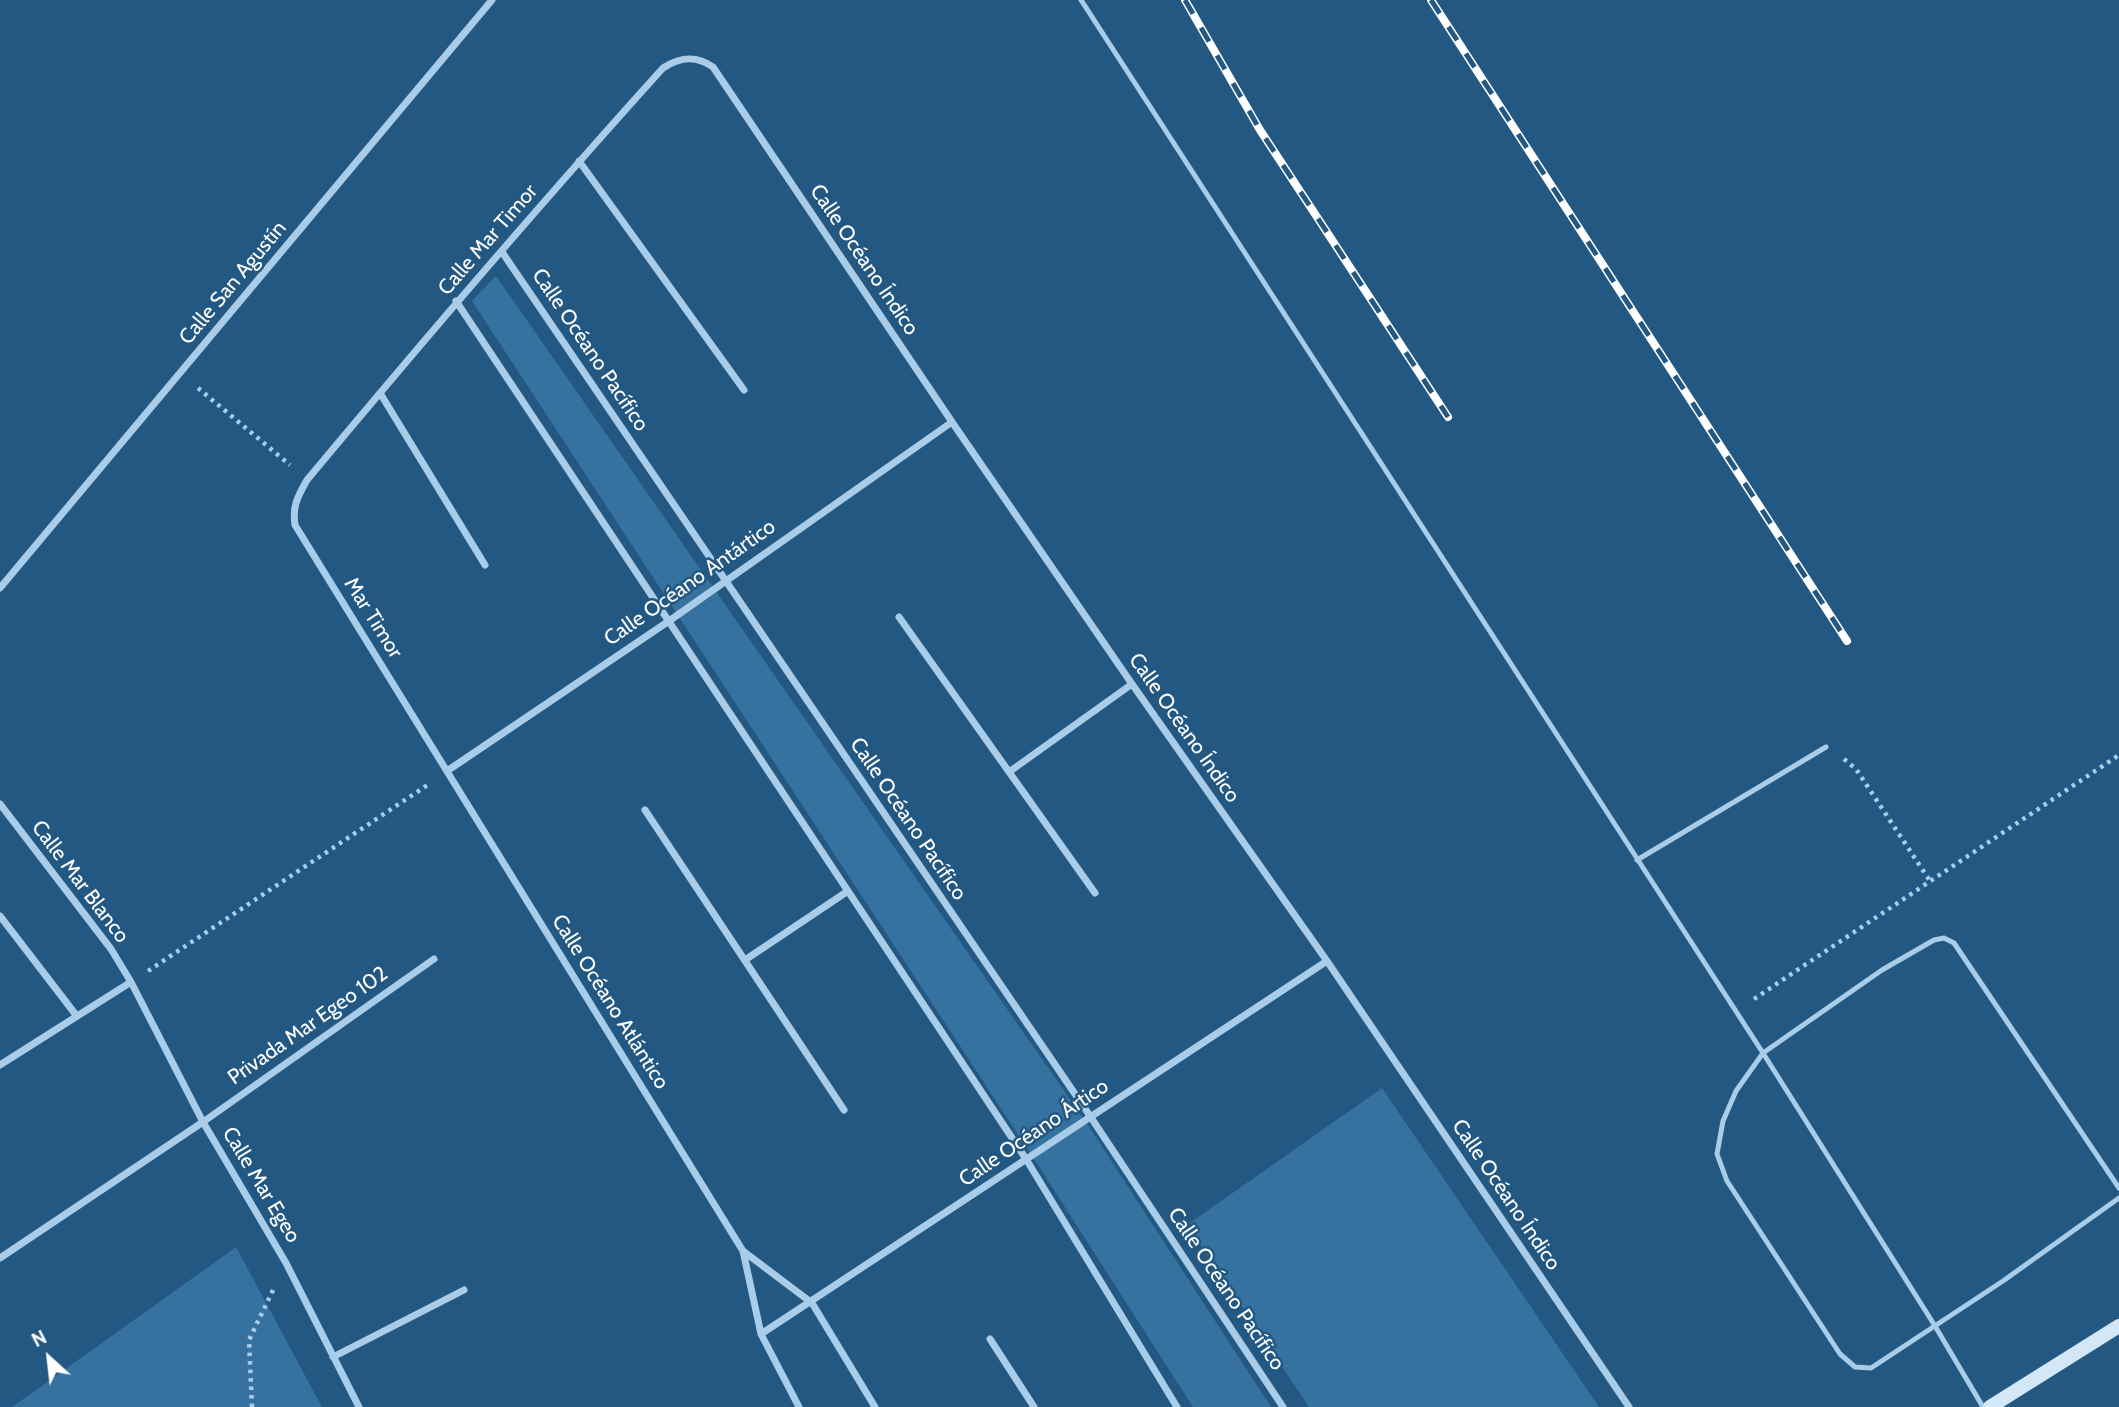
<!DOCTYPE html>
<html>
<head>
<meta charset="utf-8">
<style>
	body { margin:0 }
	#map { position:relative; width:2119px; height:1407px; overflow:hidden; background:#225882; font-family:Cabin,sans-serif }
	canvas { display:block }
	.north { position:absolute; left:14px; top:1323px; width:70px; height:70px; -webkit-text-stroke:5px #225882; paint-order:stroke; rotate:333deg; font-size:19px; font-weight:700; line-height:28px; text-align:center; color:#fff }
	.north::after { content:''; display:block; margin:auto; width:24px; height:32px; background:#fff; clip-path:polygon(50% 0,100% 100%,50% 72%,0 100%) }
</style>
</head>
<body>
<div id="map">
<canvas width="2119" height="1407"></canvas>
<div class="north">N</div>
</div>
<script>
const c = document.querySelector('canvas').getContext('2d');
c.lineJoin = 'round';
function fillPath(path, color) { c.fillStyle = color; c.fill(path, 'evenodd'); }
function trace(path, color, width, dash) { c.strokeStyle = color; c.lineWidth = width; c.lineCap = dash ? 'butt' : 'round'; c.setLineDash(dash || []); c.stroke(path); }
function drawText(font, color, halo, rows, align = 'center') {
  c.font = font + ' Cabin,sans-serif'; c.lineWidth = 5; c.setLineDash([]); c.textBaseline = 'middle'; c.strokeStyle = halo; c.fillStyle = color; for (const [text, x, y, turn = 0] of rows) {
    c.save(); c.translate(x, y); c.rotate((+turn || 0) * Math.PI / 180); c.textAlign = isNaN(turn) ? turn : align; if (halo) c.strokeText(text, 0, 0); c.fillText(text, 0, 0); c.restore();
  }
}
const green = new Path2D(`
	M496,276L1088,1125L1271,1407H1193L1036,1162L472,301Z
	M1382,1088L1599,1407H1309L1187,1225Z
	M236,1247L322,1407H12Z`);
const path = new Path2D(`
	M198,388L290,465
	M1844,759L1856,769L1930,881
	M148,971L429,784
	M1754,999L2119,755
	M252,1407L249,1340L274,1288`);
const service = new Path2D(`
	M1081,0L1763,1053L1882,970L1934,940L1944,938L1954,943L2119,1188
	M1637,860L1826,747
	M1983,1407L1935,1326L1763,1053L1736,1091L1723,1121L1717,1154L1727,1181L1840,1354L1855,1367L1871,1368L2003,1281L2119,1198`);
const minor = new Path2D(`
	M579,161L744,390
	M502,252L1090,1116L1283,1407
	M456,301L1026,1159L1177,1407
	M380,393L485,565
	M0,588L492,0
	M899,617L1095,893
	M447,771L669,621L952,422
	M1009,772L1132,684
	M0,804L111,949L131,982L203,1122L286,1263L359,1407
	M645,810L844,1110
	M0,916L76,1015
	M745,960L848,891
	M0,1065L131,982
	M743,1251L812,1303L875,1407
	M0,1258L203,1122L434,959
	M761,1334L1327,961
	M990,1339L1034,1407
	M333,1357L464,1290
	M799,1407L761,1334L743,1251L295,525C292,506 298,496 307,480C423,341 541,203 663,68C680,57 696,55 713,67L952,422L1132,684L1327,961L1629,1407`);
const secondary = new Path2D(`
	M1990,1407L2119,1326`);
const rail = new Path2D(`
	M1185,0L1260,130L1448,417
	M1431,0L1847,641`);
const streetNames = [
	["Calle Mar Timor",488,240,-49],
	["Calle Océano Índico",864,260,56],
	["Calle San Agustín",233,283,-50],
	["Calle Océano Pacífico",590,350,56],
	["Calle Océano Antártico",690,583,-35],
	["Mar Timor",373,618,58],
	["Calle Océano Índico",1184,728,55],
	["Calle Océano Pacífico",908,819,56],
	["Calle Mar Blanco",80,882,53],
	["Calle Océano Atlántico",610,1002,58],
	["Privada Mar Egeo 102",308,1026,-35],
	["Calle Océano Ártico",1034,1133,-34],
	["Calle Mar Egeo",261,1185,59],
	["Calle Océano Índico",1506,1195,56],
	["Calle Océano Pacífico",1226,1289,56]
];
fillPath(green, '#3672a0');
trace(path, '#a9cde8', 4.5, [3.5, 5]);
trace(service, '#a9cde8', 5);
trace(minor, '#a9cde8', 7);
trace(secondary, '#d3e7f7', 14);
trace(rail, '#fff', 8);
trace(rail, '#225882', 5, [16]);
drawText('21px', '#fff', '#225882', streetNames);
</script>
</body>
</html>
